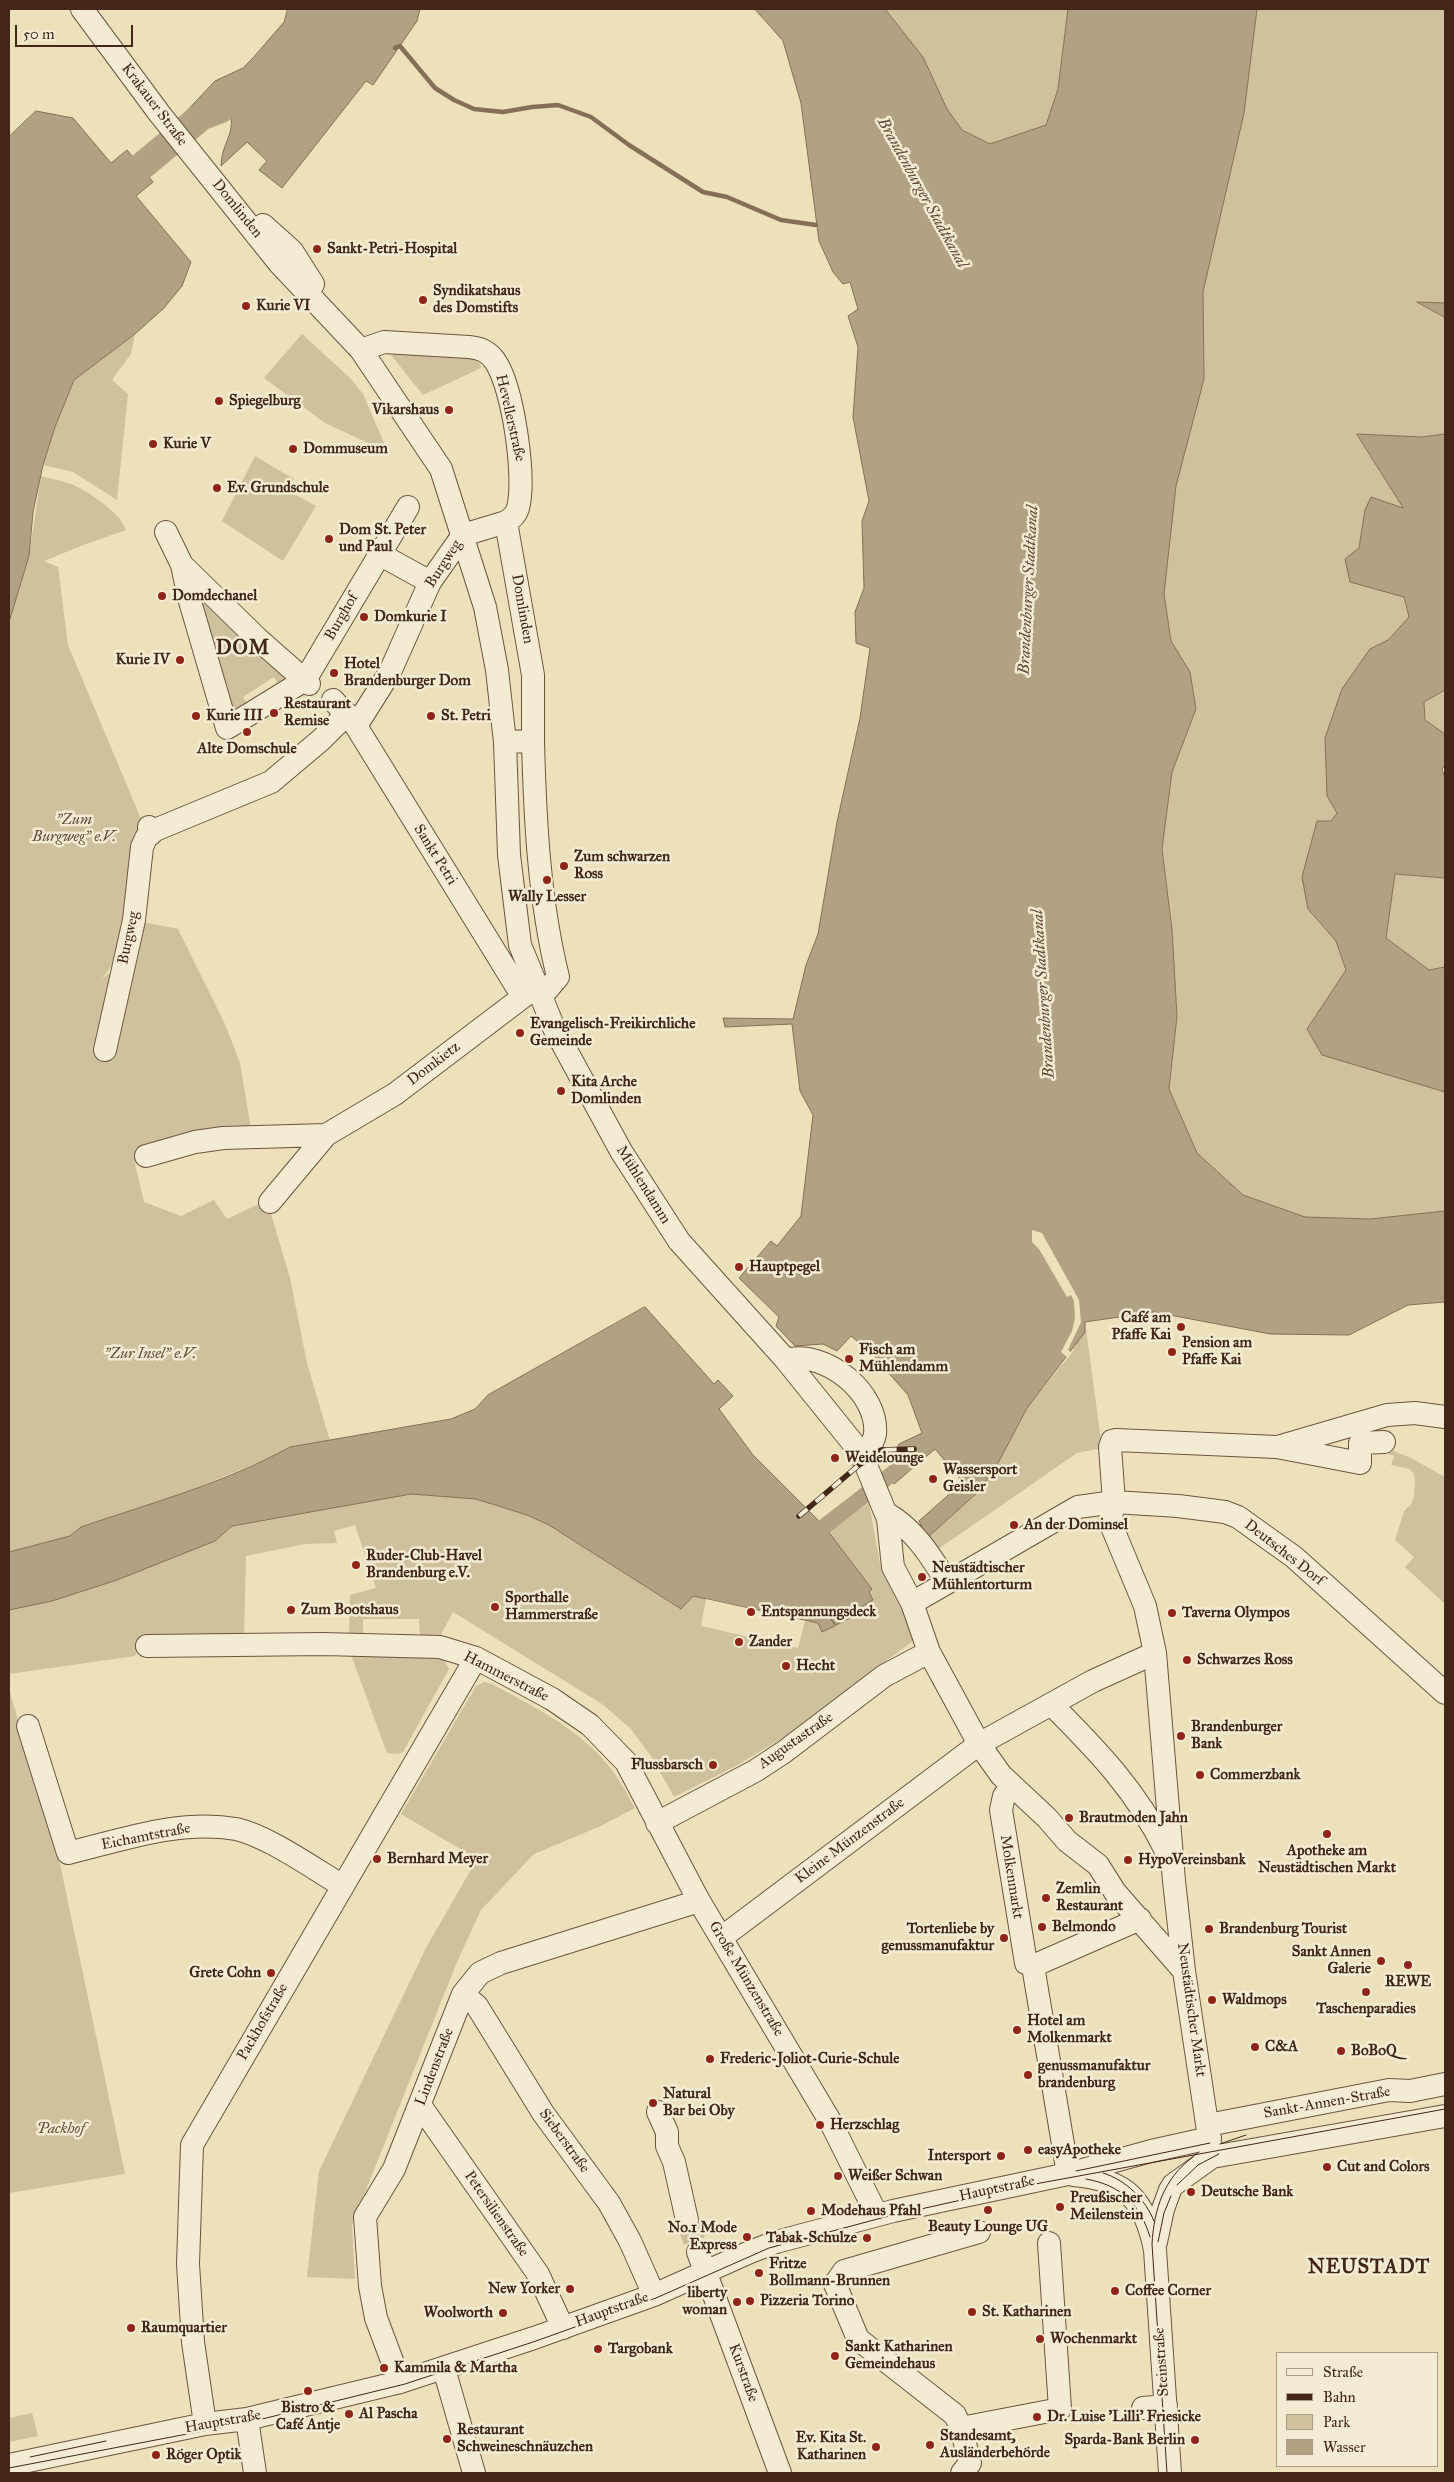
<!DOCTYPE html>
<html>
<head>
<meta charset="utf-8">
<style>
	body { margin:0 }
	#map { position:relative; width:1454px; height:2482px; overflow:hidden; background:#ece1ba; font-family:"IM FELL Great Primer",serif }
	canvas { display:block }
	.frame { position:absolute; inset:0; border:10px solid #422616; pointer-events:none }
	.legend { position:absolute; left:1276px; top:2352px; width:162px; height:115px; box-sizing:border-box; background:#f3ecd2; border:1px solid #ac9d87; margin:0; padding:6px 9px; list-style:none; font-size:15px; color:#422616 }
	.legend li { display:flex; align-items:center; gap:10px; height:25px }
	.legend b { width:25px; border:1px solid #ac9d87 }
	.scale { position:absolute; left:15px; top:25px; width:118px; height:22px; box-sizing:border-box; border:2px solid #422616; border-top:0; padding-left:6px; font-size:15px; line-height:18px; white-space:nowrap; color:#422616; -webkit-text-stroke:4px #f3ecd2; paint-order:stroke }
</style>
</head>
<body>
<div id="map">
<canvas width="1454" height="2482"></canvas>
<div class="frame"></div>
<ul class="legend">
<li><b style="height:6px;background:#f3ecd2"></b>Straße</li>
<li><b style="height:6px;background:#422616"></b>Bahn</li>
<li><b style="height:14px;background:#cfc19e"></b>Park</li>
<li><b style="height:14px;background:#b2a182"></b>Wasser</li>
</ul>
<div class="scale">50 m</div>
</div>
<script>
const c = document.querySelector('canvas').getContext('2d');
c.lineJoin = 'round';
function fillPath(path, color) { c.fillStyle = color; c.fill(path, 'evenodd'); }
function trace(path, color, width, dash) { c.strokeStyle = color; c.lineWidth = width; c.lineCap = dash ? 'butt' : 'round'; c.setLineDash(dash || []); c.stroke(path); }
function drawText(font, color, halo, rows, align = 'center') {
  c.font = font + ' "IM FELL Great Primer",serif'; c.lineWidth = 5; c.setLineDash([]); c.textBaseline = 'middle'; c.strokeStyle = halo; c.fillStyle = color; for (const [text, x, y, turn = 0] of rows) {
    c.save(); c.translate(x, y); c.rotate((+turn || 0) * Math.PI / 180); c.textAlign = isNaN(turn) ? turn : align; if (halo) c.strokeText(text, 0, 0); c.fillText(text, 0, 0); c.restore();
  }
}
const green = new Path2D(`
	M885,9H1068L1058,89L1046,125L990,144L962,130L947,109L923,57Z
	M1257,9H1445V303H1419L1445,317V434L1421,437L1358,434L1404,509L1372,497L1365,510L1359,548L1404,597L1409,617L1388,640L1370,649L1327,796L1337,813L1331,821L1308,909L1336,941L1346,970L1307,1029L1414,1081L1445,1092V1211L1370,1219L1305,1217L1243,1195L1197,1153L1169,1089L1177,1016L1172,930L1162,849L1172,772L1196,709L1190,672L1171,641L1164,594L1176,486L1204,379L1203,292L1244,113Z
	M135,334L131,354L112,380L128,394L117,500L73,472L43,465L55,427L74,380Z
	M302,334L350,378L363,394L385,445L381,449L325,423L264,378Z
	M468,354L480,363L481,368L423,395L391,355Z
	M255,456L294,479L287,490L316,506L283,561L222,521Z
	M41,476C50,479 61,480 71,484C88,491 121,513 126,530L86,544L44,561L58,567L68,645L144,826L122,950L102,979L132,955L138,921L178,929L225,1024L240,1063L251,1129L145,1149L135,1164L144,1202L181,1216L214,1200L227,1219L267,1200L290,1278L307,1363L330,1441L290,1447L272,1457L188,1491L81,1527L70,1536L9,1552V622L29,556Z
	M197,596H202L284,676V684L281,688L274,677L243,697L249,708L232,719Z
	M1445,690V734L1425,720L1424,702Z
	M1395,874L1445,878V967L1429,970L1386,938Z
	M1085,1322L1102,1448L1077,1453L937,1550L927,1538L979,1491L997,1465L1027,1408L1073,1351Z
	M1389,1449L1411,1458L1445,1477V1604L1405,1567L1414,1557L1395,1540L1404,1511L1411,1504L1414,1497L1415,1482L1414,1474L1410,1469L1391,1465L1394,1456L1388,1454Z
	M411,1494L476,1499L527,1515L549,1525L680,1609L693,1596L706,1599L701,1626L798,1648L805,1621L818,1623L822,1632L832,1618L836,1625L856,1615L854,1611L872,1589L828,1531L869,1503L881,1569L917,1638L783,1738L734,1767L674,1797L653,1759L630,1728L602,1704L453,1612L438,1640L420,1639L419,1619H363V1638H349L350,1595L376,1588L355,1525L334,1531L337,1543L305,1544L246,1556L244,1635H143L135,1656L9,1674V1610L52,1601L117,1580L215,1541L232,1526Z
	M351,1655L443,1658L449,1669L403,1752L399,1754L387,1753Z
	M484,1682L492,1684C534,1707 578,1728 608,1765C619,1778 627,1794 635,1808L601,1826L534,1854L481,1910L457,1962L352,2225L355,2279L307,2277L319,2171L426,1948L477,1859L401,1814L476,1686Z
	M9,1689L60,1864L125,2174L9,2193Z
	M32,2413L38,2436L9,2442V2418Z`);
const water = new Path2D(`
	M288,9H420L417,21L373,85L366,81L282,188L259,170L267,161L247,142L221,166C221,146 234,134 231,118L222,117L195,135L181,117L215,81L243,68L252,59L284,22Z
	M755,9H885L923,57L947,109L962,130L990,144L1046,125L1058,89L1068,9H1257L1244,113L1203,292L1204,379L1176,486L1164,594L1171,641L1190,672L1196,709L1172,772L1162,849L1172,930L1177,1016L1169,1089L1197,1153L1243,1195L1305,1217L1370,1219L1445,1211V1302L1408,1305L1349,1335L1270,1334L1154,1312L1085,1322V1332L1027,1408L997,1465L979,1491L927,1538L919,1521L963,1482L935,1449L894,1484L887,1470L891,1466L894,1468L901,1454L900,1450H896L899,1444L922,1433L908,1395L870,1352L851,1336L837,1351L823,1344L795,1346L776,1326L779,1317L739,1278L771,1241L777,1246L801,1216L813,1115L800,1091L792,1024L725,1027L723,1018L793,1019L806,965L818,934L837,822L860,718L870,648L856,643L855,612L864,588L862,521L869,501L853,417L858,347L848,316L858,309L850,282L843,284L833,272L819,241L801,103L783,41Z
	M36,111L73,118L111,163L127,150L153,182L136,196L191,262L182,286L164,308L135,334L74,380L55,427L43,465L33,512L29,556L9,622V137Z
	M1417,302L1445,303V317Z
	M1357,434L1421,437L1445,434V690L1424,702L1425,720L1445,734V766L1442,769L1445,778V878L1395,874L1386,938L1429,970L1445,967V1092L1322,1055L1307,1029L1346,970L1336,941L1308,909L1302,877L1317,821H1331L1337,813L1327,796L1325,738L1342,689L1370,649L1388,640L1409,617L1404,597L1350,582L1345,559L1359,548L1365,510L1371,497L1403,508Z
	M645,1307L714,1384L718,1380L733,1396L719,1409L753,1455L824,1526L872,1589L869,1592L873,1600L854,1611L856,1615L836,1625L831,1619L835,1626L822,1632L818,1623L693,1596L681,1609L549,1525L527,1515L476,1499L411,1494L232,1526L215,1541L117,1580L52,1601L9,1610V1552L70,1536L81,1527C151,1503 225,1483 290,1447L451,1419L475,1409L488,1395Z`);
const pier = new Path2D(`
	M1032,1230L1042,1233L1079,1300L1081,1322L1068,1350L1072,1353L1068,1358L1061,1352L1072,1331L1075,1318L1074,1301L1071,1295L1067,1297L1039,1249L1032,1242Z
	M706,1599L805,1621L804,1624L706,1601Z`);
const stream = new Path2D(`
	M395,48L400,46L435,88L454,100L474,109L503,112L532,107L558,105L591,117L629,145L703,192L727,197L781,220L816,225`);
const canal = new Path2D(`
	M807,1540L906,1463`);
const river = new Path2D(`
	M112,191L202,116L221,109`);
const minorTunnel = new Path2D(`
	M687,2220L698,2252`);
const minor = new Path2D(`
	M82,9L159,113L279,263L361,350L441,469L485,607L497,670L505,742L509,855L520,945L554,1028L621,1151L679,1241L786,1360L861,1453L888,1519L893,1567L912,1603L929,1652L979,1744L1001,1775L1047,1818L1067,1841L1098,1865L1115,1892L1184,1971
	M263,225L292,251L313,284
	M361,350L384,342L469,347C480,348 488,351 495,361C513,387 526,477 518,508C516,515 512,518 506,522
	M166,532L182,565L258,639L309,684
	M381,555L430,582
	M182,565L189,598L227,728L305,680L408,507
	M333,700L356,726L523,997
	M356,726L390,672L430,582L463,535L506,522L533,675V741L505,742
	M533,741C535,820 539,900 558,977L541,997
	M149,827L155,830L271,782L322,739L347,714
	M105,1050L134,920L142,847L146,838L155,830
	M146,1156L195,1142L223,1138L326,1135
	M270,1202L326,1135L395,1094L536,987
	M786,1360C825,1349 879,1393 875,1434C874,1442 867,1452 863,1459
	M1281,1446L1387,1415L1415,1413L1445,1417
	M886,1513C914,1529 930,1555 947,1582
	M912,1603L1078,1507L1114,1502L1178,1506L1225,1512L1238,1517L1294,1557L1445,1693
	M147,1646L323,1644L440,1647L476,1658L552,1699L590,1725L626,1762L699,1901L830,2121L877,2215
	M1051,1704C1097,1750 1137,1791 1166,1851
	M28,1726L68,1853C122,1840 180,1819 236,1829C268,1836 314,1869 343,1886
	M1012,1786L1004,1796L1001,1810L1026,1963L1033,1966L1140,1919
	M657,1823L755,1771L784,1752L884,1676L929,1652
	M721,1938L979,1744L1093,1681L1155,1653
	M1033,1966L1068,2174
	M463,1994L477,2006L543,2113L609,2203L630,2241L654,2295
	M420,2105L538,2274L563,2328
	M658,2112L667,2132V2146L674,2162L687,2220
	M1208,2125L1389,2090L1410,2091L1445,2084
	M1212,2157L1184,1971L1174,1881L1155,1653L1145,1606L1110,1522L1114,1502L1110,1447L1112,1441L1116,1440L1277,1447L1360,1463V1443L1384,1442
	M1074,2175C1127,2180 1145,2200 1155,2250L1170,2473
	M1173,2185L1212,2157L1445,2116
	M1156,2242L1163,2209L1170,2190
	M698,2252L780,2473
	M444,2369L474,2473
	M400,2382L376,2318L370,2286L365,2217L394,2169L463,1994L480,1973L501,1963L699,1901
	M1143,2408L1166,2406
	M247,2419L255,2473
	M205,2424L193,2342L188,2264L192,2145L476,1658
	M961,2428L1060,2409L1049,2243
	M9,2465L205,2424L247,2419L400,2382L534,2338L654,2295L750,2252L776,2242L893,2211L1068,2174L1151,2151L1210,2138
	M962,2473L970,2463L961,2428L955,2415L858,2339L835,2284L844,2271L979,2232`);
const tram = new Path2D(`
	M1220,2144L1246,2135
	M1076,2171L1210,2143
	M1103,2173C1126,2180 1145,2199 1154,2221
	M1086,2179C1121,2185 1140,2204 1150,2237
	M1177,2185L1198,2165L1219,2154
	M1158,2242L1164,2213L1171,2196
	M30,2457L106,2441
	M9,2468L250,2422L405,2384L536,2341L656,2298L769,2248L885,2217L1024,2186L1445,2109
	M1167,2473L1152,2244C1154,2209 1164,2178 1193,2157`);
const rail = new Path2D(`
	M799,1516L859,1465L881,1450L914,1449`);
const markers = [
	[317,249,5,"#8f2418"],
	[423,300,5,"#8f2418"],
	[246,306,5,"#8f2418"],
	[219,401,5,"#8f2418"],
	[449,410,5,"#8f2418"],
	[153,444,5,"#8f2418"],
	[293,449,5,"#8f2418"],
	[217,488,5,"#8f2418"],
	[329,539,5,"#8f2418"],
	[162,596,5,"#8f2418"],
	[364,617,5,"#8f2418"],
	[180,660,5,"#8f2418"],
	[334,673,5,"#8f2418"],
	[274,713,5,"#8f2418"],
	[196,716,5,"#8f2418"],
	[431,716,5,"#8f2418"],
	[247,732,5,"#8f2418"],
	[564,866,5,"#8f2418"],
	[547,880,5,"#8f2418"],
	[520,1033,5,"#8f2418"],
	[561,1091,5,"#8f2418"],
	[739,1267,5,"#8f2418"],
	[1181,1327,5,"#8f2418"],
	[1172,1352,5,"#8f2418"],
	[849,1359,5,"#8f2418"],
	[835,1458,5,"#8f2418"],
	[933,1479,5,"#8f2418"],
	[1014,1525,5,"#8f2418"],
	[356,1565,5,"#8f2418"],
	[922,1577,5,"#8f2418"],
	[495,1607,5,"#8f2418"],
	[291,1610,5,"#8f2418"],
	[751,1612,5,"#8f2418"],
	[1172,1613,5,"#8f2418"],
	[739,1642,5,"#8f2418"],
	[1187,1660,5,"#8f2418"],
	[786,1666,5,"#8f2418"],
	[1181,1736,5,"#8f2418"],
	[713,1765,5,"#8f2418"],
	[1200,1775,5,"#8f2418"],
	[1069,1818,5,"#8f2418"],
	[1327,1834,5,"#8f2418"],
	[377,1859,5,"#8f2418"],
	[1128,1860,5,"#8f2418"],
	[1046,1898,5,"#8f2418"],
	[1042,1927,5,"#8f2418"],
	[1209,1929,5,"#8f2418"],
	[1004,1938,5,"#8f2418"],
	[1381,1961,5,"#8f2418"],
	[1408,1965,5,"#8f2418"],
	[271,1973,5,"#8f2418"],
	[1366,1992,5,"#8f2418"],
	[1212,2000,5,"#8f2418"],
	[1017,2030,5,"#8f2418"],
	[1255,2047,5,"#8f2418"],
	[1341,2051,5,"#8f2418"],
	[710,2059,5,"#8f2418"],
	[1028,2075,5,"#8f2418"],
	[653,2103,5,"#8f2418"],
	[820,2125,5,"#8f2418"],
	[1028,2150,5,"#8f2418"],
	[1001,2156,5,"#8f2418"],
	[1327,2167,5,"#8f2418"],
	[838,2176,5,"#8f2418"],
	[1191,2192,5,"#8f2418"],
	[1060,2207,5,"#8f2418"],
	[988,2210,5,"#8f2418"],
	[811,2211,5,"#8f2418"],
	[747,2237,5,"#8f2418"],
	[867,2238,5,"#8f2418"],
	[759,2273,5,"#8f2418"],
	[570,2289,5,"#8f2418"],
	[1115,2291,5,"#8f2418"],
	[750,2301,5,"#8f2418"],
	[737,2302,5,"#8f2418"],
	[972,2312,5,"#8f2418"],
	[503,2313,5,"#8f2418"],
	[131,2328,5,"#8f2418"],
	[1040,2339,5,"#8f2418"],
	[598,2349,5,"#8f2418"],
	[835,2356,5,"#8f2418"],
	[384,2368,5,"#8f2418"],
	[308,2391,5,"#8f2418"],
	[349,2414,5,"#8f2418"],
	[1037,2417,5,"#8f2418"],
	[447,2439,5,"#8f2418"],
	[1195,2440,5,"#8f2418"],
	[930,2445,5,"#8f2418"],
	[876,2447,5,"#8f2418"],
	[156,2455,5,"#8f2418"]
];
const streetNames = [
	["Krakauer Straße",154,105,53],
	["Domlinden",237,209,51],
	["Hevellerstraße",510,418,77],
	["Burgweg",444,564,-57],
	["Domlinden",522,609,80],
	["Burghof",342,617,-60],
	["Sankt Petri",435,855,58],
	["Burgweg",129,938,-78],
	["Domkietz",434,1064,-37],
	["Mühlendamm",643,1185,58],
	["Deutsches Dorf",1284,1553,38],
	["Hammerstraße",506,1677,27],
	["Augustastraße",796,1741,-35],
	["Eichamtstraße",146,1837,-11],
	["Kleine Münzenstraße",850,1841,-37],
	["Molkenmarkt",1011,1877,81],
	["Große Münzenstraße",746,1979,59],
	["Neustädtischer Markt",1191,2010,82],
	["Packhofstraße",263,2022,-60],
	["Lindenstraße",435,2067,-69],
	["Sankt-Annen-Straße",1327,2103,-10],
	["Sieberstraße",564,2141,54],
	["Hauptstraße",997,2189,-12],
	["Petersilienstraße",496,2214,55],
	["Hauptstraße",612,2310,-20],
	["Steinstraße",1162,2362,-94],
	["Kurstraße",743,2373,70],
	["Hauptstraße",223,2422,-10]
];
const poiNames = [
	["Sankt-Petri-Hospital",327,249],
	["Syndikatshaus",433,291],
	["des Domstifts",433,308],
	["Kurie VI",256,306],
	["Spiegelburg",229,401],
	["Vikarshaus",439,410,"right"],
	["Kurie V",163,444],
	["Dommuseum",303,449],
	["Ev. Grundschule",227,488],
	["Dom St. Peter",339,530],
	["und Paul",339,547],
	["Domdechanel",172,596],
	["Domkurie I",374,617],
	["Kurie IV",170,660,"right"],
	["Hotel",344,664],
	["Brandenburger Dom",344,681],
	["Restaurant",284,704],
	["Remise",284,721],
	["Kurie III",206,716],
	["St. Petri",441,716],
	["Alte Domschule",247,749,"center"],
	["Zum schwarzen",574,857],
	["Ross",574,874],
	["Wally Lesser",547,897,"center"],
	["Evangelisch-Freikirchliche",530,1024],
	["Gemeinde",530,1041],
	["Kita Arche",571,1082],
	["Domlinden",571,1099],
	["Hauptpegel",749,1267],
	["Café am",1171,1318,"right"],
	["Pfaffe Kai",1171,1335,"right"],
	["Pension am",1182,1343],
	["Pfaffe Kai",1182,1360],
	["Fisch am",859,1350],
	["Mühlendamm",859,1367],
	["Weidelounge",845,1458],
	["Wassersport",943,1470],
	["Geisler",943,1487],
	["An der Dominsel",1024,1525],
	["Ruder-Club-Havel",366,1556],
	["Brandenburg e.V.",366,1573],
	["Neustädtischer",932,1568],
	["Mühlentorturm",932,1585],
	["Sporthalle",505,1598],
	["Hammerstraße",505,1615],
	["Zum Bootshaus",301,1610],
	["Entspannungsdeck",761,1612],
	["Taverna Olympos",1182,1613],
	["Zander",749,1642],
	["Schwarzes Ross",1197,1660],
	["Hecht",796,1666],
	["Brandenburger",1191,1727],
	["Bank",1191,1744],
	["Flussbarsch",703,1765,"right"],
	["Commerzbank",1210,1775],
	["Brautmoden Jahn",1079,1818],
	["Apotheke am",1327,1851,"center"],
	["Neustädtischen Markt",1327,1868,"center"],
	["Bernhard Meyer",387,1859],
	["HypoVereinsbank",1138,1860],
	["Zemlin",1056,1889],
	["Restaurant",1056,1906],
	["Belmondo",1052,1927],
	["Tortenliebe by",994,1929,"right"],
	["genussmanufaktur",994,1946,"right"],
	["Brandenburg Tourist",1219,1929],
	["Sankt Annen",1371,1952,"right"],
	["Galerie",1371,1969,"right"],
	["Grete Cohn",261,1973,"right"],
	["REWE",1408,1982,"center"],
	["Waldmops",1222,2000],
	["Taschenparadies",1366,2009,"center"],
	["Hotel am",1027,2021],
	["Molkenmarkt",1027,2038],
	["C&A",1265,2047],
	["BoBoQ",1351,2051],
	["Frederic-Joliot-Curie-Schule",720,2059],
	["genussmanufaktur",1038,2066],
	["brandenburg",1038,2083],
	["Natural",663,2094],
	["Bar bei Oby",663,2111],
	["Herzschlag",830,2125],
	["easyApotheke",1038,2150],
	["Intersport",991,2156,"right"],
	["Cut and Colors",1337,2167],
	["Weißer Schwan",848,2176],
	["Deutsche Bank",1201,2192],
	["Preußischer",1070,2198],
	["Meilenstein",1070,2215],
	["Modehaus Pfahl",821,2211],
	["Beauty Lounge UG",988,2227,"center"],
	["No.1 Mode",737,2228,"right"],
	["Express",737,2245,"right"],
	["Tabak-Schulze",857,2238,"right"],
	["Fritze",769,2264],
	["Bollmann-Brunnen",769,2281],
	["New Yorker",560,2289,"right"],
	["Coffee Corner",1125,2291],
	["liberty",727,2293,"right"],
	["woman",727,2310,"right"],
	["Pizzeria Torino",760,2301],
	["St. Katharinen",982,2312],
	["Woolworth",493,2313,"right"],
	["Raumquartier",141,2328],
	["Wochenmarkt",1050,2339],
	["Sankt Katharinen",845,2347],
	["Gemeindehaus",845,2364],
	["Targobank",608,2349],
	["Kammila & Martha",394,2368],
	["Bistro &",308,2408,"center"],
	["Café Antje",308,2425,"center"],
	["Al Pascha",359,2414],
	["Dr. Luise 'Lilli' Friesicke",1047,2417],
	["Restaurant",457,2430],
	["Schweineschnäuzchen",457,2447],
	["Standesamt,",940,2436],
	["Ausländerbehörde",940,2453],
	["Ev. Kita St.",866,2438,"right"],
	["Katharinen",866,2455,"right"],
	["Sparda-Bank Berlin",1185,2440,"right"],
	["Röger Optik",166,2455]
];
const parkNames = [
	["\"Zum",74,820],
	["Burgweg\" e.V.",74,837],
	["\"Zur Insel\" e.V.",150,1354],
	["Packhof",61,2129]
];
const waterNames = [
	["Brandenburger Stadtkanal",922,193,61],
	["Brandenburger Stadtkanal",1029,590,-87],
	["Brandenburger Stadtkanal",1044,994,-94]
];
const districtNames = [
	["DOM",243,649],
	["NEUSTADT",1369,2268]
];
fillPath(green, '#cfc19e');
fillPath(water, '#b2a182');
trace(water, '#857057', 1);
fillPath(pier, '#ece1ba');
trace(stream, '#857057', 4.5);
trace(canal, '#b2a182', 16);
trace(river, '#b2a182', 28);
trace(minorTunnel, '#cabc99', 22, [22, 11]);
trace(minor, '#6c553f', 24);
trace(minor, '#f3ecd2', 22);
trace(tram, '#422616', 1);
trace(rail, '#422616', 5.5);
trace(rail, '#f3ecd2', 4, [11]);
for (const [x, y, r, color] of markers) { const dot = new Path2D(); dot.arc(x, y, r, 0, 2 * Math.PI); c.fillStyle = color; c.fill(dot); trace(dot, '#f3ecd2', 2); }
drawText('15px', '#422616', '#f3ecd2', streetNames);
drawText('bold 15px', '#422616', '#f3ecd2', poiNames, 'left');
drawText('italic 15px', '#654d38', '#f3ecd2', parkNames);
drawText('italic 16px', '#644b36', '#f3ecd2', waterNames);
c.letterSpacing = '1px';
drawText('bold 20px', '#422616', '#f3ecd2', districtNames);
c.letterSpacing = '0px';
</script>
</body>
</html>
